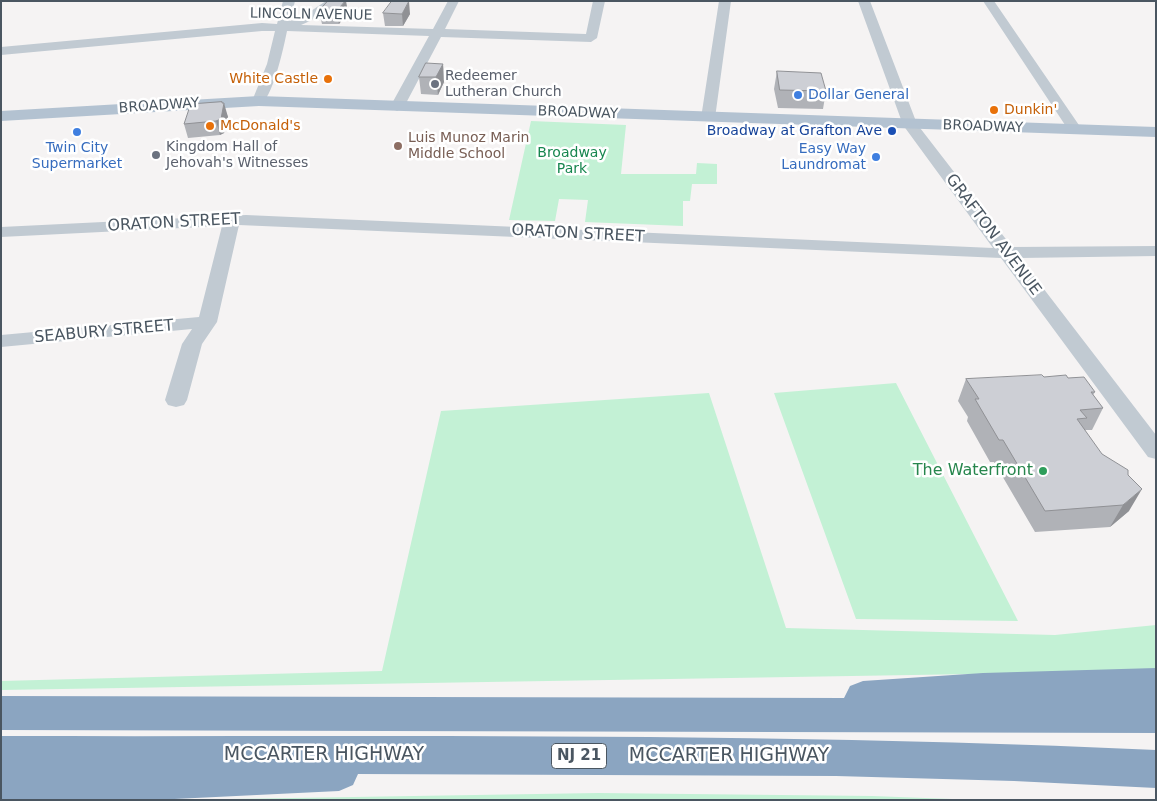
<!DOCTYPE html>
<html>
<head>
<meta charset="utf-8">
<style>
	body { margin:0 }
	#map { position:relative; width:1157px; height:801px; overflow:hidden; background:#f5f3f3; font-family:"DejaVu Sans",sans-serif }
	canvas { display:block }
	.frame { position:absolute; inset:0; border:2px solid #4a5661; pointer-events:none }
</style>
</head>
<body>
<div id="map">
<canvas width="1157" height="801"></canvas>
<div class="frame"></div>
</div>
<script>
const c = document.querySelector('canvas').getContext('2d');
c.lineJoin = 'round';
function fillPath(path, color) { c.fillStyle = color; c.fill(path, 'evenodd'); }
function trace(path, color, width, dash) { c.strokeStyle = color; c.lineWidth = width; c.lineCap = dash ? 'butt' : 'round'; c.setLineDash(dash || []); c.stroke(path); }
function drawText(font, color, halo, rows, align = 'center') {
  c.font = font + ' "DejaVu Sans",sans-serif'; c.lineWidth = 5; c.setLineDash([]); c.textBaseline = 'middle'; c.strokeStyle = halo; c.fillStyle = color; for (const [text, x, y, turn = 0] of rows) {
    c.save(); c.translate(x, y); c.rotate((+turn || 0) * Math.PI / 180); c.textAlign = isNaN(turn) ? turn : align; if (halo) c.strokeText(text, 0, 0); c.fillText(text, 0, 0); c.restore();
  }
}
const green = new Path2D(`
	M531,121L626,125L621,174H696L697,163L717,164V184H692L690,201H683V226L585,222L588,200L559,199L555,221L509,220Z
	M896,383L1018,621L856,619L774,393Z
	M709,393L786,628L1055,635L1156,625V671L1,690V681L382,671L441,411Z
	M598,793L872,796L979,800H169Z`);
const minor = new Path2D(`
	M283,1H295L290,21L302,17L326,1H339L310,21L301,25L433,29L448,1H459L445,29L586,34L593,1H605L597,38L591,42L441,37L404,107L397,111L390,107L429,36L287,31C284,46 272,102 259,105L252,101L267,64L275,31H262L1,55V47L262,23L277,24Z
	M719,1H731L715,118L713,121H703L701,118Z
	M858,1H870L917,124L1012,247L1156,246V256L1020,258L1156,435V459L1148,457L1001,258L239,225L217,322L202,344L187,400L184,405L176,407L168,405L165,400L182,344L192,329L1,347V335L199,317L222,226L1,237V227L246,215L993,248L903,125Z
	M983,1H994L1083,131L1081,134H1071Z`);
const major = new Path2D(`
	M259,96L1156,127V137L259,106L1,121V111Z`);
const highway = new Path2D(`
	M1156,668V733L1,730V696L844,698L850,686L863,681L983,673Z
	M1,736C386,737 771,732 1156,750V788L1014,781L836,776L358,774L353,785L339,791L154,800H1Z`);
const wall = new Path2D(`
	M319,11L348,12L339,24H322Z
	M383,13L410,14L403,26H385Z
	M443,64L444,82L438,95L421,94L419,77Z
	M777,71L826,91L823,109L778,108L774,89Z
	M222,103L228,117L224,133L220,135L188,138L184,124Z
	M1044,377L1068,378L1095,392L1093,395L1103,408L1092,430H1085L1129,511L1110,527L1035,532L994,462H990L967,421L968,417L958,401L966,379Z`);
const shadedWall = new Path2D(`
	M345,1H346L348,12L339,24L336,12Z
	M409,1L410,14L403,26L402,14Z
	M443,64L444,82L438,95L436,77Z
	M222,102L223,108L224,103L228,117L224,133L220,135L216,121Z
	M1142,489L1129,511L1110,527L1123,505Z`);
const building = new Path2D(`
	M328,1H345L336,12L319,11Z
	M392,1H409L402,14L383,13Z
	M426,63L443,64L436,77H419Z
	M777,71L821,73L826,91L780,90Z
	M222,102V103H224L221,119L216,121L184,124L190,106L193,104Z
	M1042,375L1044,377L1066,375L1068,378L1084,377L1095,392H1091L1103,408L1080,410L1087,418L1077,419L1102,454L1128,470V475L1142,489L1123,505L1045,511L1003,440H999L975,399H979L966,379Z`);
const markers = [
	[328,79,5,"#e8710a"],
	[435,84,5,"#6b7280"],
	[798,95,5,"#3f7fe0"],
	[994,110,5,"#e8710a"],
	[210,126,5,"#e8710a"],
	[892,131,5,"#1a4fb4"],
	[77,132,5,"#3f7fe0"],
	[398,146,5,"#8d6e63"],
	[156,155,5,"#6b7280"],
	[876,157,5,"#3f7fe0"],
	[1043,471,5,"#2e9e5b"]
];
const farStreetnames = [
	["LINCOLN AVENUE",311,15,1],
	["BROADWAY",159,106,-4],
	["BROADWAY",578,113,2],
	["BROADWAY",983,127,2]
];
const farWorshipnames = [
	["Redeemer",445,76],
	["Lutheran Church",445,92],
	["Kingdom Hall of",166,147],
	["Jehovah's Witnesses",166,163]
];
const farFoodnames = [
	["White Castle",318,79,"right"],
	["Dunkin'",1004,110],
	["McDonald's",220,126]
];
const farShopnames = [
	["Dollar General",808,95],
	["Twin City",77,148,"center"],
	["Supermarket",77,164,"center"],
	["Easy Way",866,149,"right"],
	["Laundromat",866,165,"right"]
];
const farTransitnames = [
	["Broadway at Grafton Ave",882,131]
];
const farEducationnames = [
	["Luis Munoz Marin",408,138],
	["Middle School",408,154]
];
const farParknames = [
	["Broadway",572,153],
	["Park",572,169]
];
const shields = [
	[579,756,55]
];
const shieldNames = [
	["NJ 21",579,756]
];
const streetNames = [
	["ORATON STREET",174,223,-3],
	["ORATON STREET",578,234,3],
	["GRAFTON AVENUE",993,235,53],
	["SEABURY STREET",104,332,-5]
];
const leisureNames = [
	["The Waterfront",1033,471]
];
const nearStreetnames = [
	["MCCARTER HIGHWAY",324,755],
	["MCCARTER HIGHWAY",729,756]
];
fillPath(green, '#c3f1d5');
fillPath(minor, '#c1cad2');
fillPath(major, '#b3c2d1');
fillPath(highway, '#8ba5c1');
fillPath(wall, '#b0b2b7');
fillPath(shadedWall, '#909195');
fillPath(building, '#cdcfd5');
trace(building, '#909195', 1);
for (const [x, y, r, color] of markers) { const dot = new Path2D(); dot.arc(x, y, r, 0, 2 * Math.PI); c.fillStyle = color; c.fill(dot); trace(dot, '#fff', 2); }
drawText('14px', '#4a5661', '#fff', farStreetnames);
drawText('14px', '#5b616d', '#fff', farWorshipnames, 'left');
drawText('14px', '#c56008', '#fff', farFoodnames, 'left');
drawText('14px', '#366cbe', '#fff', farShopnames, 'left');
drawText('14px', '#164399', '#fff', farTransitnames, 'right');
drawText('14px', '#785e54', '#fff', farEducationnames, 'left');
drawText('14px', '#17864f', '#fff', farParknames);
for (const [x, y, w] of shields) { const box = new Path2D(); box.roundRect(x - w / 2, y - 12.5, w, 25, 4); c.fillStyle = '#fff'; c.fill(box); trace(box, '#4a5661', 1); }
drawText('bold 15px', '#4a5661', null, shieldNames);
drawText('16px', '#4a5661', '#fff', streetNames);
drawText('16px', '#27864d', '#fff', leisureNames, 'right');
drawText('19px', '#4a5661', '#fff', nearStreetnames);
</script>
</body>
</html>
